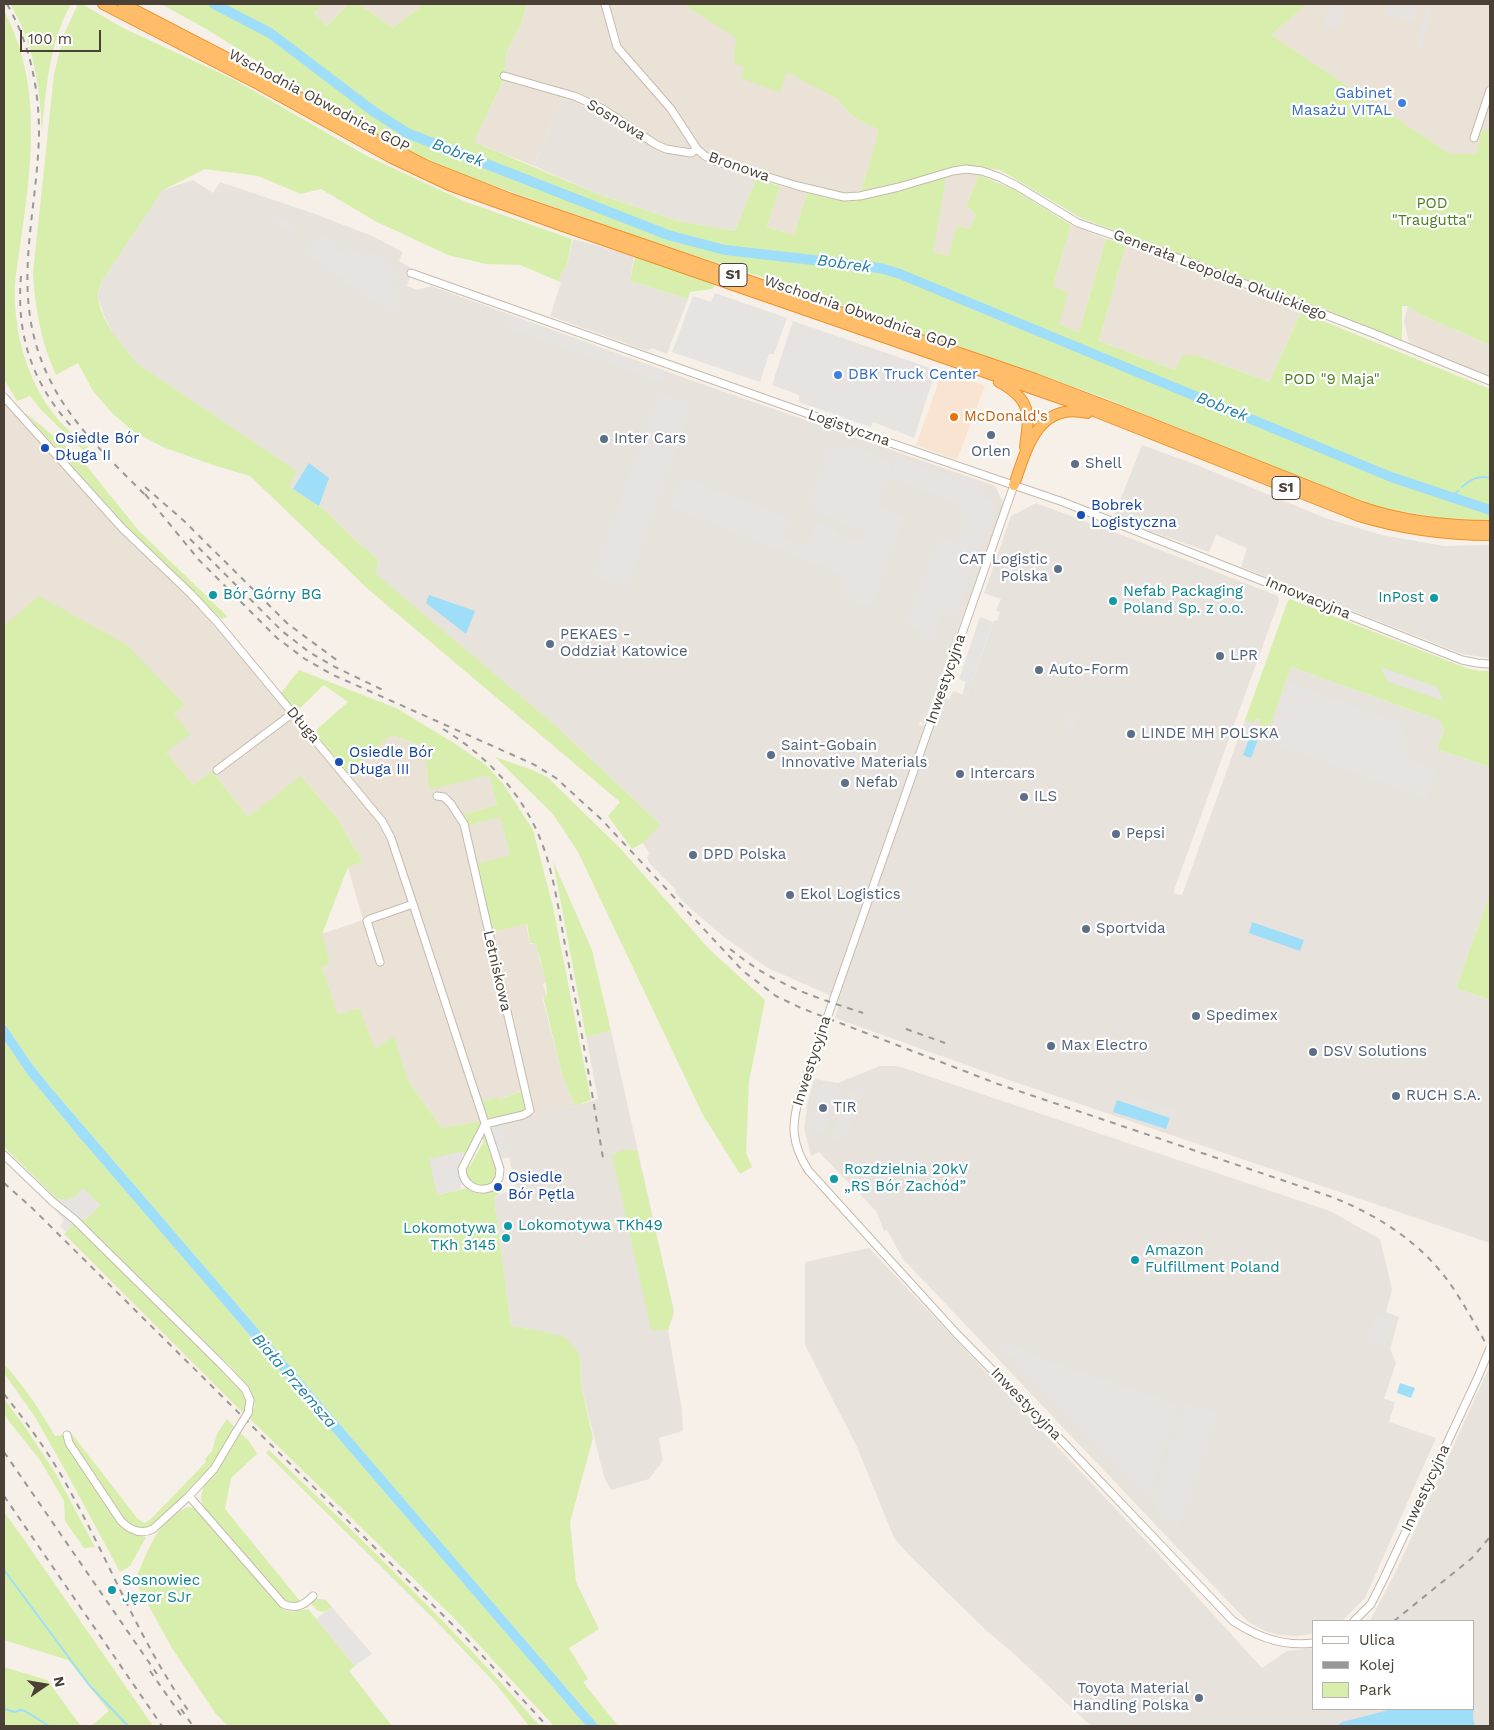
<!DOCTYPE html>
<html>
<head>
<meta charset="utf-8">
<style>
	body { margin:0 }
	#map { position:relative; width:1494px; height:1730px; overflow:hidden; background:#f6f0e8; font-family:"Work Sans",sans-serif }
	canvas { display:block }
	.frame { position:absolute; inset:0; border:5px solid #4a4036; pointer-events:none }
	.legend { position:absolute; left:1312px; top:1620px; width:162px; height:90px; box-sizing:border-box; background:#fff; border:1px solid #b7b3af; margin:0; padding:6px 9px; list-style:none; font-size:15px; color:#4a4036 }
	.legend li { display:flex; align-items:center; gap:10px; height:25px }
	.legend b { width:25px; border:1px solid #b7b3af }
	.north { position:absolute; left:20px; top:1660px; width:50px; height:50px; -webkit-text-stroke:4px #fff; paint-order:stroke; rotate:77deg; font-size:14px; font-weight:700; line-height:20px; text-align:center; color:#4a4036 }
	.north::after { content:''; display:block; margin:auto; width:18px; height:22px; background:#4a4036; clip-path:polygon(50% 0,100% 100%,50% 72%,0 100%) }
	.scale { position:absolute; left:20px; top:30px; width:81px; height:22px; box-sizing:border-box; border:2px solid #4a4036; border-top:0; padding-left:6px; font-size:15px; line-height:18px; white-space:nowrap; color:#4a4036; -webkit-text-stroke:4px #fff; paint-order:stroke }
</style>
</head>
<body>
<div id="map">
<canvas width="1494" height="1730"></canvas>
<div class="frame"></div>
<ul class="legend">
<li><b style="height:6px;background:#fff"></b>Ulica</li>
<li><b style="height:6px;background:#989898"></b>Kolej</li>
<li><b style="height:14px;background:#d8eead"></b>Park</li>
</ul>
<div class="north">N</div>
<div class="scale">100 m</div>
</div>
<script>
const c = document.querySelector('canvas').getContext('2d');
c.lineJoin = 'round';
function fillPath(path, color) { c.fillStyle = color; c.fill(path, 'evenodd'); }
function trace(path, color, width, dash) { c.strokeStyle = color; c.lineWidth = width; c.lineCap = dash ? 'butt' : 'round'; c.setLineDash(dash || []); c.stroke(path); }
function drawText(font, color, halo, rows, align = 'center') {
  c.font = font + ' "Work Sans",sans-serif'; c.lineWidth = 4.5; c.setLineDash([]); c.textBaseline = 'middle'; c.strokeStyle = halo; c.fillStyle = color; for (const [text, x, y, turn = 0] of rows) {
    c.save(); c.translate(x, y); c.rotate((+turn || 0) * Math.PI / 180); c.textAlign = isNaN(turn) ? turn : align; if (halo) c.strokeText(text, 0, 0); c.fillText(text, 0, 0); c.restore();
  }
}
const residential = new Path2D(`
	M324,4H348L327,26L314,13Z
	M359,4H424L393,28Z
	M527,4H683L737,38L734,63L787,71L837,99L853,117L879,130L861,192L837,193L745,168L658,151L602,112L562,98L534,166L474,142L503,81L507,51L521,24Z
	M1307,4H1490V130L1482,131L1476,154H1450L1271,35Z
	M971,173L979,175L966,206L976,214L970,229L957,226L948,256L932,252L946,177L955,174Z
	M780,186L807,193L794,235L767,227Z
	M1071,225L1106,239L1079,332L1059,324L1053,286Z
	M1126,244L1301,312L1269,382L1199,356L1175,370L1099,341Z
	M1408,306L1421,315L1490,345V378L1409,343L1404,321Z
	M4,403L133,545L187,594L344,776L392,735L416,744H424L429,789L489,775L497,805L461,815L466,826L500,816L510,855L487,933L526,924L530,944L536,943L541,966H542L546,983L543,984L546,995L542,996L563,1078L575,1106L535,1115L528,1087L500,1100L498,1097L475,1104L480,1121L442,1128L408,1081L394,1037L375,1049L338,1016L322,967L330,964L321,934L363,920L348,867L363,862L337,818L302,777L248,817L212,771L193,785L166,752L174,714L184,705L4,623Z`);
const commercial = new Path2D(`
	M943,369L985,386L957,460L916,445Z`);
const industrial = new Path2D(`
	M562,98L602,112L658,151L700,159L756,179L735,231L678,221L598,194L534,166Z
	M193,180L213,193L220,182L318,215L372,236L403,252L399,261L413,269L407,286L417,290L431,286L699,383L995,486L1004,504L924,723L920,722L919,726L926,725L937,695L949,699L953,691L967,696L994,620L997,621L1000,612L996,610L1001,599L984,593L1011,516L1036,503L1127,537L1278,596L1279,601L1173,893L1182,895L1245,720L1254,723L1256,719L1260,720L1269,728L1291,667L1439,720L1444,730L1437,749L1490,767V894L1456,988L1490,1000V1243L1000,1077L835,1018L839,1003L827,994L768,968L724,937L690,908L676,894L675,889L649,863L647,857L649,853L643,843L660,824L554,724L374,573L379,560L354,539L326,511L288,487L297,471L134,362V359L115,338L104,315L98,297L101,282L163,190Z
	M573,239L634,256L630,281L688,299L667,354L652,348L647,351L550,316L561,283L558,281L567,264Z
	M1142,445L1197,465L1325,518L1382,535L1444,546L1490,545V658L1462,654L1241,567L1247,548L1216,535L1209,552L1113,518Z
	M611,1031L674,1312L668,1330L682,1410L683,1431L659,1438L663,1461L649,1479L611,1490L604,1477L581,1385L580,1355L536,1330L511,1326L494,1197L516,1188L509,1157L501,1159L491,1124L575,1106L598,1099L586,1037Z
	M880,1066H897L904,1068L1330,1211L1380,1239L1392,1289L1386,1312L1399,1317L1390,1349L1396,1363L1384,1399L1395,1402L1389,1422L1436,1438L1365,1598L1343,1620L1313,1621V1634L1296,1636L1279,1635L1265,1631L1247,1621L903,1259L887,1230L884,1231L876,1211L819,1152L811,1156L804,1128L808,1101L814,1079L838,1083Z
	M869,1248L1148,1543L1262,1668L1287,1651L1313,1648V1709H1473V1621H1370L1397,1569L1490,1366V1726H1091L1013,1653L989,1633L910,1556L894,1538L857,1447L805,1345V1262Z`);
const green = new Path2D(`
	M10,4H71C49,43 46,89 42,132C40,87 34,43 10,4Z
	M78,4H82L123,28L233,79L367,156L466,202L572,239L567,264L558,281L520,265L486,264L448,255L375,221L321,189L301,194L258,176L205,169L163,190L101,282C100,286 98,293 98,297C100,320 120,343 134,359L135,362L297,471L289,487L326,511L354,539L379,560L375,573L554,724L661,825L643,843L632,849L608,816L620,802L369,590L250,476L213,465L163,447L134,432L112,413L93,391L78,363L56,375C41,342 35,309 33,273L54,74L64,34Z
	M161,4H324L314,13L327,26L348,4H359L393,28L424,4H527L521,24L507,51L503,81L474,142L598,194L678,221L735,231L756,179L780,186L767,227L794,235L807,193L836,200L861,199V192L879,130L853,117L837,99L787,72L780,93L741,78L744,67L734,63L736,38L683,4H1307L1271,35L1450,154H1476L1482,130H1490V345L1421,315L1408,306H1402V341L1275,290L1081,218L1000,170L969,166L945,171L946,177L933,252L948,256L957,226L970,229L976,214L966,206L979,175L1013,189L1071,225L1053,286L1068,293L1059,324L1079,332L1106,239L1126,244L1099,341L1175,370L1183,355L1199,356L1269,382L1301,312L1490,389V521L1455,520L1369,506L1100,396L771,280L650,241L537,201L442,167L386,139L319,100L208,30Z
	M4,11C50,97 26,194 15,285C13,331 27,381 56,417C66,429 79,439 90,449L86,453L42,411L30,396L17,401L4,379Z
	M635,256L715,285L712,289L690,292L688,299L630,281Z
	M25,413L27,414L81,459L139,531L228,617L221,619L124,524Z
	M39,596L127,645L185,705L174,714L190,734L166,752L193,785L212,771L248,817L301,776L337,818L363,862L348,867L322,934L330,964L322,967L338,1015L359,1008L375,1049L394,1036L408,1081L442,1128L480,1121L481,1126L464,1156L463,1151L437,1195L467,1188C483,1199 487,1191 503,1186L504,1191L494,1197L511,1326L536,1330L565,1337L580,1355L581,1385L593,1438L570,1522L576,1582L599,1629L569,1648L588,1679L583,1682L618,1726H599L52,1089L32,1064L4,1023V623L6,624Z
	M1290,599L1466,668L1480,671H1490V767L1437,749L1444,730L1439,720L1291,667L1269,729L1259,725L1260,720L1256,719L1254,723L1245,720L1287,603Z
	M299,670L396,708L454,743L486,765L504,785L533,830L553,907L591,1100L575,1106L563,1078L543,996L547,995L546,983L536,943H530L527,924L487,933L470,866L510,855L500,817L466,826L461,815L497,805L489,775L429,790L424,744H416L392,735L348,773L314,732L348,702L324,685L296,712L281,693Z
	M495,757L530,769L547,777L620,848L709,949L765,1000L749,1082L746,1153L752,1167L740,1174L703,1115L578,852L553,814Z
	M553,861L592,950L611,1031L586,1037Z
	M1490,894V1000L1456,988Z
	M4,1040L28,1075L79,1137L586,1726H554L454,1618L249,1418L255,1406C252,1389 240,1378 229,1365L107,1247L81,1220L87,1218L100,1205L83,1189L74,1198L58,1200L4,1147Z
	M523,1090L528,1109L526,1112L487,1121L481,1102L498,1097L500,1100Z
	M485,1135C488,1141 490,1147 492,1153C494,1158 496,1164 497,1168C500,1190 465,1194 466,1166H470L484,1141L482,1138Z
	M622,1150H637L674,1312L668,1330H651L612,1155Z
	M74,1224L238,1385L247,1403L243,1413L64,1234Z
	M4,1364C24,1386 40,1410 55,1436L64,1435L115,1518C124,1529 131,1534 146,1537L130,1566L120,1572L64,1468L35,1417L4,1373Z
	M4,1399L23,1424L56,1474L95,1547L84,1548L65,1521L64,1501L40,1460L8,1420L4,1413Z
	M227,1419L235,1428L210,1468L156,1523L143,1530L128,1524L71,1442L69,1434H72L137,1518L144,1523L150,1520L206,1462L205,1459L212,1451L217,1434Z
	M240,1433L249,1441L257,1454L231,1478L225,1509L300,1601L290,1605L279,1596L203,1506L201,1498L204,1484L217,1469Z
	M269,1450C362,1540 455,1629 540,1726H529L495,1683L436,1621L266,1453Z
	M188,1507L193,1508L198,1511L284,1610L292,1612L308,1609L355,1666L349,1671L392,1726H228L216,1714L172,1648L135,1581C147,1554 157,1518 188,1507Z
	M4,1512L23,1538L153,1726H91L109,1711L68,1660L4,1640Z
	M315,1598L326,1600L332,1607L324,1612L318,1611L311,1604L312,1600Z
	M4,1667L47,1680L81,1726H4Z`);
const parking = new Path2D(`
	M1329,4L1345,7L1340,28L1324,25Z
	M1388,4H1417L1413,21L1385,15Z
	M1427,4H1431L1422,46L1418,45Z
	M273,212L298,229L293,235L268,218Z
	M322,234L338,244L336,247L343,253L349,245L365,257L370,251L396,269L395,272L399,275L392,285L400,291L394,301L398,305L392,314L305,253L317,235L320,237Z
	M715,293L787,318L774,354H769L760,382L672,352L693,296L711,302Z
	M511,316L667,372L664,383L507,328Z
	M793,321L936,370L914,438L873,422L871,427L799,402V395L772,385Z
	M659,394L683,400L688,413L626,588L594,576Z
	M848,444L870,452L892,465L866,532L820,515L819,509L809,503L830,448L844,452Z
	M897,456L954,478L956,474L979,483L978,487L987,491L984,499L995,504L990,516L890,478Z
	M682,477L790,518L783,538L800,544L810,541L818,522L833,528L837,533L854,541L862,539L868,532L879,506L904,518L870,607L844,597L846,580L840,574L671,507Z
	M963,507L991,518L955,617L942,612L929,644L922,641L924,632L906,625L939,538L958,543L964,525L963,517L961,514Z
	M980,617L993,622L967,696L962,695L966,682L959,679Z
	M1381,667L1437,687L1443,701L1387,681Z
	M1290,683L1400,723L1409,761L1436,771L1426,798L1268,742Z
	M1074,711L1078,712L1073,728L1068,727L1067,729L1063,728L1068,712L1073,713Z
	M822,1083L838,1088L824,1133L808,1128Z
	M861,1087L862,1089L846,1136L832,1142L846,1094Z
	M1118,1092L1175,1110L1174,1116L1115,1096Z
	M502,1122L508,1157L501,1159L491,1124Z
	M463,1151L464,1156L459,1169L460,1179L464,1184L460,1185L461,1189L437,1195L429,1159Z
	M546,1167L549,1181L529,1186L526,1171Z
	M83,1188L100,1205L87,1218L81,1220L76,1225L74,1224L66,1232L60,1226L64,1221L51,1204L55,1200L74,1198Z
	M1377,1314L1394,1319L1385,1347L1368,1341Z
	M1004,1342L1029,1350L1037,1357L1179,1405L1147,1497L1031,1376L1023,1370L1016,1368L1019,1359L998,1351Z
	M1185,1403L1217,1414L1179,1525L1167,1520L1153,1503Z
	M332,1607L372,1654L355,1666L316,1619Z`);
const water = new Path2D(`
	M309,463L329,478L319,506L293,489Z
	M429,595L475,611L466,634L426,603Z
	M1252,731L1260,734L1251,758L1243,755Z
	M1252,922L1304,940L1300,951L1249,933Z
	M4,1023L32,1064L52,1089L599,1726H586L79,1137L28,1075L4,1040Z
	M1117,1100L1170,1118L1166,1129L1113,1112Z
	M1400,1383L1415,1388L1411,1398L1397,1393Z
	M1473,1703L1474,1704L1473,1718L1475,1726H1337L1342,1722L1393,1709H1473Z`);
const stream = new Path2D(`
	M1462,487C1471,479 1479,475 1490,478
	M1451,497L1458,491
	M4,1570L90,1686L128,1726
	M4,1709L15,1712L20,1710L25,1711L49,1726`);
const river = new Path2D(`
	M214,4L270,33L373,111L407,133L668,235L725,250L866,266L884,269L900,274L1391,477L1490,510`);
const minor = new Path2D(`
	M605,4L617,47L671,109L697,149L705,156L715,161L798,186L844,197L860,196L899,187L953,171L966,169L982,171L999,177L1017,186L1078,223L1165,253L1370,332L1490,381
	M504,76L574,96L603,109L655,144L666,149L691,153L697,149
	M1474,138L1490,90
	M411,273L879,439L1063,502L1462,660L1477,663L1490,664
	M4,397L122,528L191,594L217,622L382,821L391,838L413,904L500,1169L499,1178L494,1186C479,1194 463,1186 462,1169L485,1124
	M1014,485L800,1095C791,1124 791,1143 808,1170L956,1333L1059,1438L1233,1621C1257,1637 1283,1647 1313,1643
	M217,770L293,713
	M437,796L444,797L451,804L464,824L530,1111L523,1115L485,1124
	M380,962L367,921L370,919L413,904
	M4,1155L53,1202L74,1219L220,1363L245,1389L250,1400L248,1413
	M67,1435L69,1443L121,1521C130,1530 141,1535 153,1529L189,1496L214,1469L236,1432
	M189,1496L283,1604C296,1610 304,1605 313,1596
	M1354,1621L1371,1604L1384,1578L1478,1377`);
const highway = new Path2D(`
	M103,4L260,85L392,158L449,185L563,226L1074,403L1359,516C1402,529 1445,535 1490,535
	M123,4L258,74L367,135L427,166L511,199L1035,379L1117,410L1361,507C1402,521 1446,526 1490,526
	M999,382C1031,399 1030,413 1025,447
	M1014,485C1026,450 1038,401 1087,413`);
const rail = new Path2D(`
	M7,4C30,44 39,88 39,134C37,221 8,296 50,380C73,427 113,462 149,499
	M21,276C16,335 32,383 72,427
	M145,487L183,520L288,624L338,661
	M145,494L199,560L277,638L305,659L331,674L533,764L556,778L602,820L743,971L776,996L801,1008L998,1084L1332,1197C1382,1217 1426,1246 1455,1291C1468,1311 1479,1331 1490,1351
	M190,539L282,631L309,652L335,667L385,691
	M443,729C484,754 517,788 537,831C553,867 558,907 565,945C579,1016 591,1087 603,1158
	M730,949C744,960 759,971 775,979C803,994 833,1003 863,1013
	M906,1029L945,1043
	M4,1183L30,1206L467,1639L547,1726
	M4,1394C28,1424 52,1457 70,1491C111,1565 141,1644 190,1713
	M4,1452L157,1674
	M4,1496L162,1726
	M1394,1621L1472,1558L1490,1537
	M150,1671L183,1718
	M181,1709L193,1726`);
const minorBridge = new Path2D(`
	M1478,1377L1490,1348
	M236,1432L248,1413`);
const markers = [
	[1402,103,5,"#3f7fe0"],
	[838,375,5,"#3f7fe0"],
	[954,417,5,"#e8710a"],
	[991,435,5,"#5c6f8a"],
	[604,439,5,"#5c6f8a"],
	[45,448,5,"#1a4fb4"],
	[1075,464,5,"#5c6f8a"],
	[1081,515,5,"#1a4fb4"],
	[1058,569,5,"#5c6f8a"],
	[213,595,5,"#0f9aa8"],
	[1434,598,5,"#0f9aa8"],
	[1113,601,5,"#0f9aa8"],
	[550,644,5,"#5c6f8a"],
	[1220,656,5,"#5c6f8a"],
	[1039,670,5,"#5c6f8a"],
	[1131,734,5,"#5c6f8a"],
	[771,755,5,"#5c6f8a"],
	[339,762,5,"#1a4fb4"],
	[960,774,5,"#5c6f8a"],
	[845,783,5,"#5c6f8a"],
	[1024,797,5,"#5c6f8a"],
	[1116,834,5,"#5c6f8a"],
	[693,855,5,"#5c6f8a"],
	[790,895,5,"#5c6f8a"],
	[1086,929,5,"#5c6f8a"],
	[1196,1016,5,"#5c6f8a"],
	[1051,1046,5,"#5c6f8a"],
	[1313,1052,5,"#5c6f8a"],
	[1396,1096,5,"#5c6f8a"],
	[823,1108,5,"#5c6f8a"],
	[834,1179,5,"#0f9aa8"],
	[498,1187,5,"#1a4fb4"],
	[508,1226,5,"#0f9aa8"],
	[506,1238,5,"#0f9aa8"],
	[1135,1260,5,"#0f9aa8"],
	[112,1590,5,"#0f9aa8"],
	[1199,1698,5,"#5c6f8a"]
];
const shields = [
	[733,275,28],
	[1286,488,28]
];
const shieldNames = [
	["S1",733,275],
	["S1",1286,488]
];
const shopNames = [
	["Gabinet",1392,94],
	["Masażu VITAL",1392,111],
	["DBK Truck Center",848,375,"left"]
];
const streetNames = [
	["Wschodnia Obwodnica GOP",319,101,28],
	["Sosnowa",616,120,31],
	["Bronowa",739,167,19],
	["Generała Leopolda Okulickiego",1220,275,21],
	["Wschodnia Obwodnica GOP",860,313,19],
	["Logistyczna",849,428,19],
	["Innowacyjna",1308,598,22],
	["Inwestycyjna",946,679,-71],
	["Długa",303,725,50],
	["Letniskowa",497,971,77],
	["Inwestycyjna",812,1061,-72],
	["Inwestycyjna",1026,1404,46],
	["Inwestycyjna",1426,1488,-65]
];
const parkNames = [
	["POD",1432,204],
	["\"Traugutta\"",1432,221],
	["POD \"9 Maja\"",1332,380]
];
const foodNames = [
	["McDonald's",964,417]
];
const transitNames = [
	["Osiedle Bór",55,439],
	["Długa II",55,456],
	["Bobrek",1091,506],
	["Logistyczna",1091,523],
	["Osiedle Bór",349,753],
	["Długa III",349,770],
	["Osiedle",508,1178],
	["Bór Pętla",508,1195]
];
const serviceNames = [
	["Inter Cars",614,439],
	["Orlen",991,452,"center"],
	["Shell",1085,464],
	["CAT Logistic",1048,560,"right"],
	["Polska",1048,577,"right"],
	["PEKAES -",560,635],
	["Oddział Katowice",560,652],
	["LPR",1230,656],
	["Auto-Form",1049,670],
	["LINDE MH POLSKA",1141,734],
	["Saint-Gobain",781,746],
	["Innovative Materials",781,763],
	["Intercars",970,774],
	["Nefab",855,783],
	["ILS",1034,797],
	["Pepsi",1126,834],
	["DPD Polska",703,855],
	["Ekol Logistics",800,895],
	["Sportvida",1096,929],
	["Spedimex",1206,1016],
	["Max Electro",1061,1046],
	["DSV Solutions",1323,1052],
	["RUCH S.A.",1406,1096],
	["TIR",833,1108],
	["Toyota Material",1189,1689,"right"],
	["Handling Polska",1189,1706,"right"]
];
const cultureNames = [
	["Nefab Packaging",1123,592],
	["Poland Sp. z o.o.",1123,609],
	["Bór Górny BG",223,595],
	["InPost",1424,598,"right"],
	["Rozdzielnia 20kV",844,1170],
	["„RS Bór Zachód”",844,1187],
	["Lokomotywa TKh49",518,1226],
	["Lokomotywa",496,1229,"right"],
	["TKh 3145",496,1246,"right"],
	["Amazon",1145,1251],
	["Fulfillment Poland",1145,1268],
	["Sosnowiec",122,1581],
	["Jęzor SJr",122,1598]
];
const waterNames = [
	["Bobrek",458,153,21],
	["Bobrek",844,264,8],
	["Bobrek",1222,407,22],
	["Biała Przemsza",294,1381,49]
];
fillPath(residential, '#eae2d6');
fillPath(commercial, '#f9e4d2');
fillPath(industrial, '#e8e2dd');
fillPath(green, '#d8eead');
fillPath(parking, '#e7e3e0');
fillPath(water, '#9fdef8');
trace(stream, '#9fdef8', 2);
trace(river, '#9fdef8', 10);
trace(minor, '#c6baad', 9);
trace(highway, '#ef9029', 12);
trace(minor, '#fff', 7);
trace(highway, '#ffbd6a', 10);
trace(rail, '#989898', 2, [6, 6]);
trace(minorBridge, '#c6baad', 9, []);
trace(minorBridge, '#fff', 7);
for (const [x, y, r, color] of markers) { const dot = new Path2D(); dot.arc(x, y, r, 0, 2 * Math.PI); c.fillStyle = color; c.fill(dot); trace(dot, '#fff', 2); }
for (const [x, y, w] of shields) { const box = new Path2D(); box.roundRect(x - w / 2, y - 11.5, w, 23, 4); c.fillStyle = '#fff'; c.fill(box); trace(box, '#4a4036', 1); }
drawText('bold 14px', '#4a4036', null, shieldNames);
drawText('15px', '#366cbe', '#fff', shopNames, 'right');
drawText('15px', '#4a4036', '#fff', streetNames);
drawText('15px', '#4e7e20', '#fff', parkNames);
drawText('15px', '#c56008', '#fff', foodNames, 'left');
drawText('15px', '#164399', '#fff', transitNames, 'left');
drawText('15px', '#4e5e75', '#fff', serviceNames, 'left');
drawText('15px', '#0d838f', '#fff', cultureNames, 'left');
drawText('italic 16px', '#1f7ea8', '#fff', waterNames);
</script>
</body>
</html>
